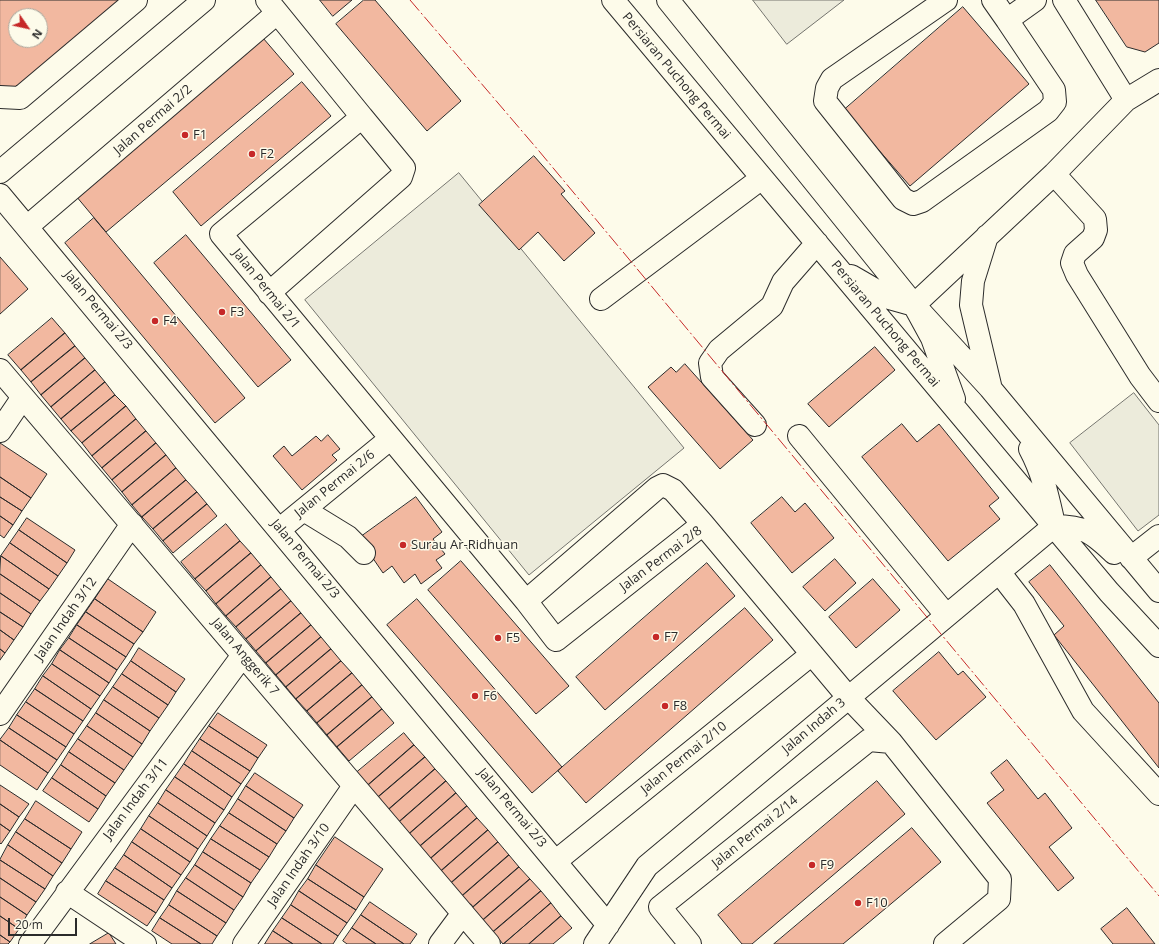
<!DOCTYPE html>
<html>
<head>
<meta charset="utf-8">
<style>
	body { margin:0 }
	#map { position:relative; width:1159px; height:944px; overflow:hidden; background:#fdfbea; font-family:"Open Sans",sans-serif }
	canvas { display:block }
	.north { position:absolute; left:8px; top:8px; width:40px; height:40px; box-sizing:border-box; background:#fdfbea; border:1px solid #a9a89e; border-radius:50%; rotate:124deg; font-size:11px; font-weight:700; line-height:16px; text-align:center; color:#2b2b2b }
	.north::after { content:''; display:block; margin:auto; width:14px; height:18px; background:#c62828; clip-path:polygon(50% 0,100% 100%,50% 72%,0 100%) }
	.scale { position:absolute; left:8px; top:918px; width:69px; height:18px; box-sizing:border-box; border:2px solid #2b2b2b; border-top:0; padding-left:5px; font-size:12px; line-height:14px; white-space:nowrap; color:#2b2b2b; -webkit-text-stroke:3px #fdfbea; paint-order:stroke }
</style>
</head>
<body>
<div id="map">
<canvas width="1159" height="944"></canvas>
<div class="north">N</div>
<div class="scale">20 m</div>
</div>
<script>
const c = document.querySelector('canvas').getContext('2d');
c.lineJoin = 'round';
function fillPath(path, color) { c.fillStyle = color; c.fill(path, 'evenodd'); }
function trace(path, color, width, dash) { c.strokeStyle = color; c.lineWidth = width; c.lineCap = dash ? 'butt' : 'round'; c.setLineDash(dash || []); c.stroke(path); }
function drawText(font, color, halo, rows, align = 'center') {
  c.font = font + ' "Open Sans",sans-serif'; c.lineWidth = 3; c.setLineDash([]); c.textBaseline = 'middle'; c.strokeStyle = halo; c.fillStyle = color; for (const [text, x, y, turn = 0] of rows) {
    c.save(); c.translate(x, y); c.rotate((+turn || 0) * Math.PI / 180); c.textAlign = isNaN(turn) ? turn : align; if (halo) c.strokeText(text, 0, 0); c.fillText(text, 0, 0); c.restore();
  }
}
const green = new Path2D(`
	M753,0H844L787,44Z
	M459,173L684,448L529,575L305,300Z
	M1134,393L1159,425V515L1138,531L1070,443Z`);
const building = new Path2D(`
	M0,0H127L20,89L0,87ZM16,16H40V40H16Z
	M320,0H352L333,16Z
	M364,0H375L461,101L427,131L336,24Z
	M1096,0H1159V43L1145,52L1127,47Z
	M963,7L1029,84L910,186L844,110Z
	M263,38L294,74L106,232L76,196Z
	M302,82L331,116L201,226L173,192Z
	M534,156L565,191L561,194L595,233L564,261L538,232L519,250L479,205Z
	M94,218L245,398L215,423L65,243Z
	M186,235L291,360L258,387L154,263Z
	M0,257L28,289L0,314Z
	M52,318L65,333L21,370L8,355Z
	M65,333L75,346L31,382L21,370Z
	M75,346L85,358L41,395L31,382Z
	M875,347L895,370L829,427L808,404Z
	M85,358L95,370L51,407L41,395Z
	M685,364L753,440L720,469L648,387L671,367L676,372Z
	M95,370L105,382L61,419L51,407Z
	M105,382L115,395L71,431L61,419Z
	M115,395L126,406L82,443L71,431Z
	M126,406L136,419L92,456L82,443Z
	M136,419L146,431L102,468L92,456Z
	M902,424L917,442L939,424L999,498L989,506L1000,519L948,561L862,457Z
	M146,431L156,443L112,480L102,468Z
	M328,435L340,449L332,455L337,460L302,490L273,456L284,446L292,456L316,436L321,441Z
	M0,443L47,474L31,498L0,477Z
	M156,443L166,455L122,492L112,480Z
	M166,455L176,468L132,505L122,492Z
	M176,468L186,480L142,517L132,505Z
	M0,477L31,498L22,511L0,497Z
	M186,480L197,492L153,529L142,517Z
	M197,492L207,504L163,541L153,529Z
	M0,497L22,511L13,525L0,516Z
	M416,497L442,532L433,539L445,554L436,560L442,568L421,584L415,574L404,583L392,566L383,573L370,554L362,536Z
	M782,497L795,512L805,503L834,538L792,573L751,523Z
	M207,504L217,516L173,553L163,541Z
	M0,516L13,525L4,538L0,535Z
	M27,518L75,550L67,563L19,530Z
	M226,524L240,541L195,579L181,562Z
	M19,530L67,563L58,576L10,543Z
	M240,541L251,553L206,591L195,579Z
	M10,543L58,576L49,589L1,556Z
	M251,553L261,565L216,604L206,591Z
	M1,556L49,589L40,601L0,574Z
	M835,559L856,583L825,611L803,587Z
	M461,561L569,686L536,714L428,590Z
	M707,563L735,596L605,710L576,677Z
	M261,565L271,577L226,616L216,604Z
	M1050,565L1159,703V768L1054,635L1064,626L1029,582Z
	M0,574L40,601L31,614L0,593Z
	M271,577L281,589L236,627L226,616Z
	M108,579L156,612L143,632L95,599Z
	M873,579L900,610L856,648L829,617Z
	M281,589L291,601L246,639L236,627Z
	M0,593L31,614L23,627L0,612Z
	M95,599L143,632L134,644L86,612Z
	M417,599L562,767L532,793L387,625Z
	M291,601L301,613L256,651L246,639Z
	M745,608L773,640L586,803L558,771Z
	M0,612L23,627L14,640L0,630Z
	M86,612L134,644L126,657L77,625Z
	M301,613L311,625L266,663L256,651Z
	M77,625L126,657L117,670L69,638Z
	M311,625L321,637L276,675L266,663Z
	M0,630L14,640L5,653L0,649Z
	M321,637L331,649L286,687L276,675Z
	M69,638L117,670L109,683L60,650Z
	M139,648L185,679L176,692L131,661Z
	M0,649L5,653L0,660Z
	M331,649L341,661L296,699L286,687Z
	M60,650L109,683L100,696L52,664Z
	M939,652L958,675L963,671L986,697L936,740L893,691Z
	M131,661L176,692L168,705L122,674Z
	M341,661L352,673L307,711L296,699Z
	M52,664L100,696L91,709L43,676Z
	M352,673L362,685L317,723L307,711Z
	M122,674L168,705L159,718L113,687Z
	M43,676L91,709L83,721L35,689Z
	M362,685L372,697L327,735L317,723Z
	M113,687L159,718L150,731L104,700Z
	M35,689L83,721L74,734L26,702Z
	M372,697L382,709L337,747L327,735Z
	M104,700L150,731L142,744L96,713Z
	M26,702L74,734L66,747L17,715Z
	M382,709L394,723L349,761L337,747Z
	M96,713L142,744L133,757L87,726Z
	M218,713L267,745L258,758L209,726Z
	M17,715L66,747L57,760L9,728Z
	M87,726L133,757L124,770L78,739Z
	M209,726L258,758L250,771L200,739Z
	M9,728L57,760L48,773L0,740Z
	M404,733L414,745L367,786L356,773Z
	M78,739L124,770L115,783L69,752Z
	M200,739L250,771L241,784L192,751Z
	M0,740L48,773L37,790L0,765Z
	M414,745L425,757L377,798L367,786Z
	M192,751L241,784L232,797L184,764Z
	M69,752L115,783L106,796L61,765Z
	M425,757L435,769L388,810L377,798Z
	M1007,760L1038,799L1045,793L1072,828L1049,847L1074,878L1058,891L987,803L1004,790L991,773Z
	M184,764L232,797L224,810L175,777Z
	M61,765L106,796L98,809L52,778Z
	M435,769L446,781L399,822L388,810Z
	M255,773L303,805L294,818L246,786Z
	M175,777L224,810L215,823L166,790Z
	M52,778L98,809L89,822L43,791Z
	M446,781L456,793L409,834L399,822Z
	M877,781L905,814L752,944H742L718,915Z
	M0,785L29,804L19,817L0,804Z
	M246,786L294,818L286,831L238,799Z
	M166,790L215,823L207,836L158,803Z
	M456,793L467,806L419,847L409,834Z
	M238,799L286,831L277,844L229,813Z
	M36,801L82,832L71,849L25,819Z
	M158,803L207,836L198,849L149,816Z
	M0,804L19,817L10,831L0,824Z
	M467,806L477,818L430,859L419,847Z
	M229,813L277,844L269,857L220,826Z
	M149,816L198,849L190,862L141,829Z
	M477,818L488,830L441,871L430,859Z
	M25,819L71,849L62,863L16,832Z
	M0,824L10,831L1,844L0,843Z
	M220,826L269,857L260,870L211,839Z
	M912,828L941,862L843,944H774Z
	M141,829L190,862L181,875L132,842Z
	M488,830L498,842L451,883L441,871Z
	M16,832L62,863L53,876L8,845Z
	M335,837L383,869L364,897L316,865Z
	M211,839L260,870L251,883L203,852Z
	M132,842L181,875L172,888L124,855Z
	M498,842L509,855L462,896L451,883Z
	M8,845L53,876L45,889L0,860Z
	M203,852L251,883L243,897L195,865Z
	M124,855L172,888L164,900L115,868Z
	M509,855L519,867L472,908L462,896Z
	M0,860L45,889L36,902L0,878Z
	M195,865L243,897L234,910L186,878Z
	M316,865L364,897L356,910L308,879Z
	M519,867L530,879L483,920L472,908Z
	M115,868L164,900L156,913L106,881Z
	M0,878L36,902L27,915L0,897Z
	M186,878L234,910L226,923L177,891Z
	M308,879L356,910L347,923L299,891Z
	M530,879L541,891L493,932L483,920Z
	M106,881L156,913L147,926L98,894Z
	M177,891L226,923L217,936L169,905Z
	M299,891L347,923L338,936L291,905Z
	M541,891L551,903L503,944L493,932Z
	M0,897L27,915L19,929L0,916Z
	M370,902L417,934L410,944H404L361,915Z
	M551,903L561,916L529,944H504Z
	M169,905L217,936L212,944H201L160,918Z
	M291,905L338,936L333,944H322L282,918Z
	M1127,908L1155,944H1113L1101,929Z
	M361,915L404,944H376L352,928Z
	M0,916L19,929L10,942L0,935Z
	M561,916L572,928L553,944H529Z
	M160,918L201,944H172L152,931Z
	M282,918L322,944H293L273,931Z
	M352,928L376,944H347L343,941Z
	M273,931L293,944H265Z
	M109,933L116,944H90Z
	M0,935L10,942L8,944H0Z`);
const minor = new Path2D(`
	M267,0L362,117L221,234L526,601L556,640L703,524L848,697L891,742
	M613,0L1109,592L1159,646
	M668,0L914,305L990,388L1159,591
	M946,0L832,79L827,88L825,101L903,199L913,204L922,201L1048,111L1055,102L1054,90L1007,20L1035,0
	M993,0L1007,20
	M1064,0L1126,100
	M0,97L20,98L136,0
	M0,172L204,0
	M1054,174L1095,219L1096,230L1093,238L1075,254L1072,263L1077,275L1140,376L1159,401
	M0,195L608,925
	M28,226L277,13
	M987,236L973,281L971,305L990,385
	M851,276L889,298L914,305L932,338L954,399
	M269,293L401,177L404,168L362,117
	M601,299L762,178
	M914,305L1054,174L1126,100L1159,80
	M0,370L489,944
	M755,425L712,377L710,363L719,350L772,306L783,282L817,243
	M0,431L23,397
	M799,436L946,615
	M1030,449C1043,473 1048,498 1054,524
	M304,510L348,537L364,553
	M1054,526C1084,526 1092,532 1114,553
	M280,529L390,439
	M1131,558L1159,536
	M999,572L1024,604L1083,711L1159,794
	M526,601L657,488L663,485L673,490L703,524
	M0,714L132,524
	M556,861L812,654
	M67,892L145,944
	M660,907L869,740L891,742L1000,879L999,899L945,944
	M660,907L690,944
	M30,944L243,655
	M244,944L354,786
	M440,944L463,913
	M595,944L647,866L1054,526`);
const power = new Path2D(`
	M410,0L539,151L1159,896`);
const markers = [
	[185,135,4,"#c62828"],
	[252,154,4,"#c62828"],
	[222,312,4,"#c62828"],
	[155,321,4,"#c62828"],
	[403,545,4,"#c62828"],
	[656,637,4,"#c62828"],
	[498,638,4,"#c62828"],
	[475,696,4,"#c62828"],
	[665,706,4,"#c62828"],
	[812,865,4,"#c62828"],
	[858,903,4,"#c62828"]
];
const streetNames = [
	["Persiaran Puchong Permai",676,76,50],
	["Jalan Permai 2/2",153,120,-41],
	["Jalan Permai 2/1",266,289,51],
	["Jalan Permai 2/3",98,310,50],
	["Persiaran Puchong Permai",885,324,50],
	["Jalan Permai 2/6",335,484,-39],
	["Jalan Permai 2/3",305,559,50],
	["Jalan Permai 2/8",661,559,-37],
	["Jalan Indah 3/12",66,619,-55],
	["Jalan Anggerik 7",245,657,50],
	["Jalan Indah 3",814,726,-40],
	["Jalan Permai 2/10",684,758,-39],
	["Jalan Indah 3/11",136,799,-53],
	["Jalan Permai 2/3",512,808,50],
	["Jalan Permai 2/14",755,832,-39],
	["Jalan Indah 3/10",299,865,-55]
];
const poiNames = [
	["F1",193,135],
	["F2",260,154],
	["F3",230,312],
	["F4",163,321],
	["Surau Ar-Ridhuan",411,545],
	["F7",664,637],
	["F5",506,638],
	["F6",483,696],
	["F8",673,706],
	["F9",820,865],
	["F10",866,903]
];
fillPath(green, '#ecebdb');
trace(green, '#74746e', 1);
fillPath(building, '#f2b8a0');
trace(building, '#2b2b2b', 1);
trace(minor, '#2b2b2b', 24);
trace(minor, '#fdfbea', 22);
trace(power, '#c62828', 1, [14, 3, 2, 3]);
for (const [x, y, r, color] of markers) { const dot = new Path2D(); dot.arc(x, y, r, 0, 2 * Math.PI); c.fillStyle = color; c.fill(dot); trace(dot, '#fdfbea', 1.5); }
drawText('13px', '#2b2b2b', '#fdfbea', streetNames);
drawText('13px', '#2b2b2b', '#fdfbea', poiNames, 'left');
</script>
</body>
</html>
